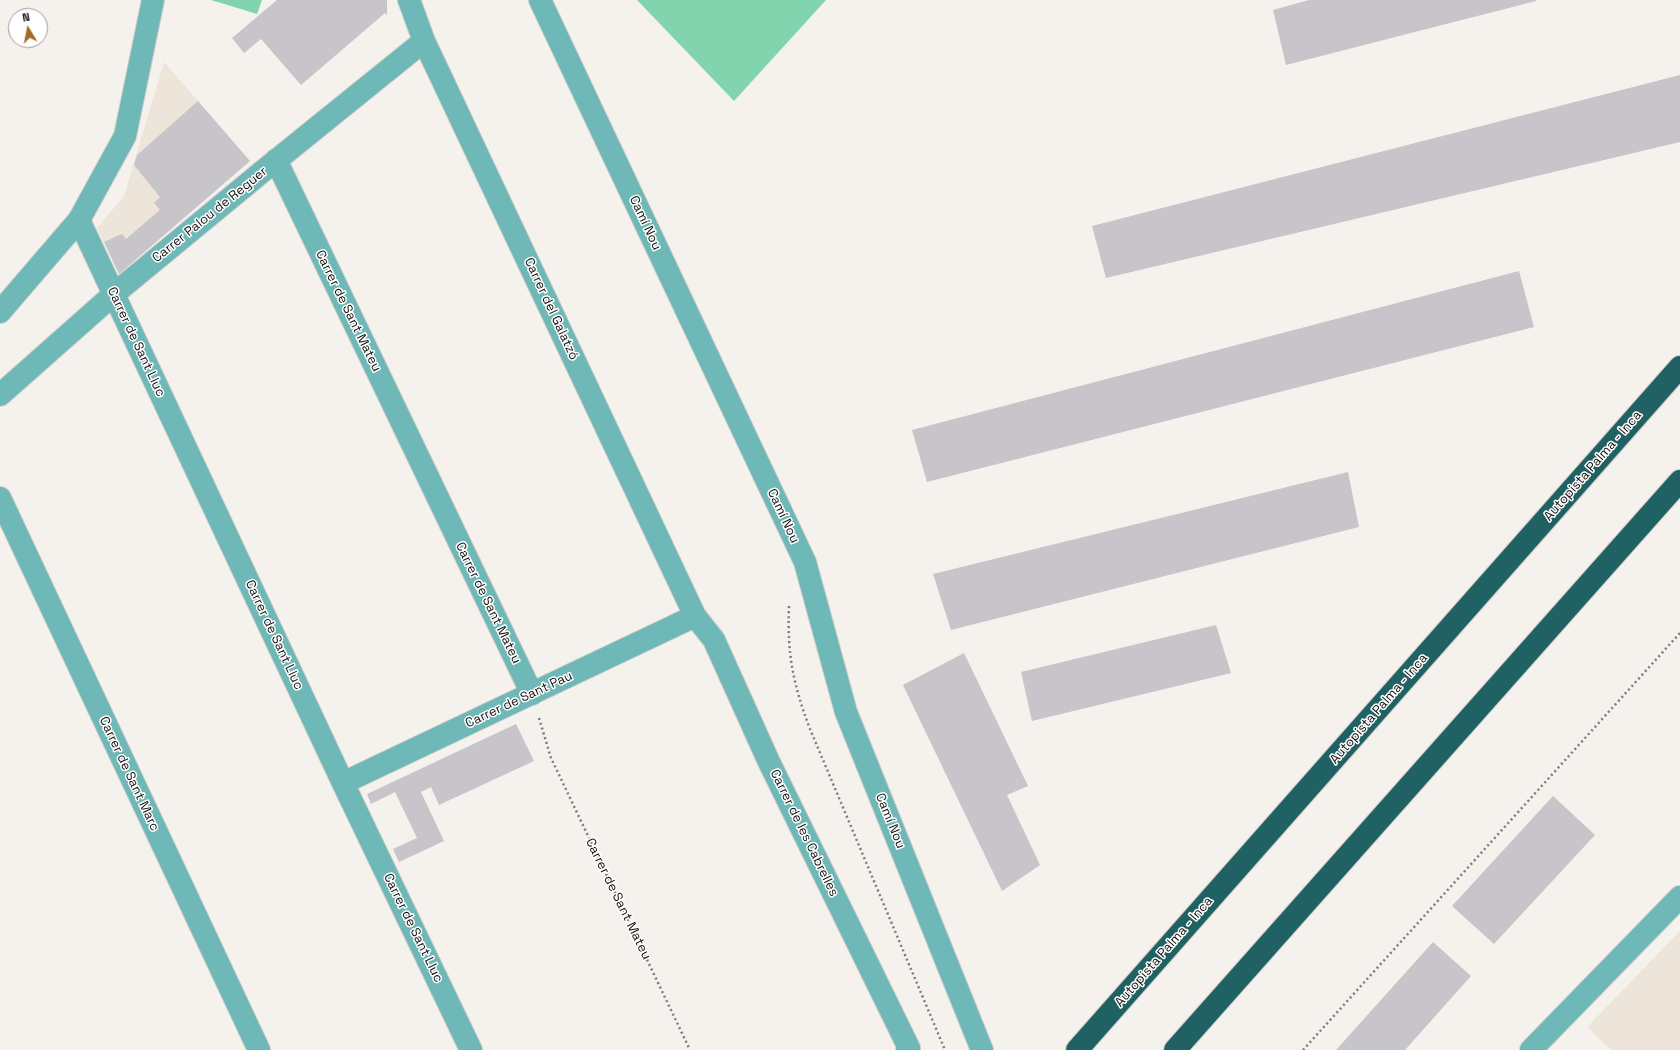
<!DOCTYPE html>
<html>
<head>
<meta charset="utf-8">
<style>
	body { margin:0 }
	#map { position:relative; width:1680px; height:1050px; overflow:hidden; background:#f5f1ec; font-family:"Space Grotesk",sans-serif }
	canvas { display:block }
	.north { position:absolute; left:8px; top:8px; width:40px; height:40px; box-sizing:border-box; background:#fff; border:1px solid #a09f9f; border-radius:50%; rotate:350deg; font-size:11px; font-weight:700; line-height:16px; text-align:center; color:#12100f }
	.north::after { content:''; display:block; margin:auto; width:14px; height:18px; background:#a26c26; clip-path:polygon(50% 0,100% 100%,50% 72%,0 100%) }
</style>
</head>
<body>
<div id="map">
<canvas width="1680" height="1050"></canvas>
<div class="north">N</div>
</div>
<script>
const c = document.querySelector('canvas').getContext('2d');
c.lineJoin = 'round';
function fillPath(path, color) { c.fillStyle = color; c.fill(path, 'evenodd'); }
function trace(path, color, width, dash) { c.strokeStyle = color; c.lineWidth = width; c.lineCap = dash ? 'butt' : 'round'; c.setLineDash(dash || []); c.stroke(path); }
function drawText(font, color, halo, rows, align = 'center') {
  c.font = font + ' "Space Grotesk",sans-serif'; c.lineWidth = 3; c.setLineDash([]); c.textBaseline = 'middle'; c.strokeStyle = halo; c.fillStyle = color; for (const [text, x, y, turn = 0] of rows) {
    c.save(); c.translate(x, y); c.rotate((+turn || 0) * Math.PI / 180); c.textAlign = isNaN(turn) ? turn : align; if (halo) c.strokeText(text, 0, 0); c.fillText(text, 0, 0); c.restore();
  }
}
const built = new Path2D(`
	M164,62L250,161L119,274L97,228L124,196Z
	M1680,931V1050H1611L1587,1027Z`);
const green = new Path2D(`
	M211,0H262L257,14Z
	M637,0H826L734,101Z`);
const building = new Path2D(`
	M277,0H387V15L385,13L301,85L261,39L244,53L232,38Z
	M1309,0H1536V1L1286,65L1273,10Z
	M1680,75V142L1106,278L1092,226Z
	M198,101L250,161L119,274L104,242L122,234L126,239L160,210L154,203L160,197L134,165L137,155Z
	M1519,271L1534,327L927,482L912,430Z
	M1348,472L1359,527L951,630L933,574Z
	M1216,625L1231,673L1032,721L1021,672Z
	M964,653L1028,786L1007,795L1040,865L1002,891L903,685Z
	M516,724L534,761L439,805L431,787L421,792L444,841L399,862L393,849L417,838L395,792L371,804L367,794Z
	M1553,796L1595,835L1494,944L1452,906Z
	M1433,942L1471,976L1405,1050H1336Z`);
const path = new Path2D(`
	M789,606C787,654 793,684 810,729L945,1050
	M539,718L551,758L690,1050
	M1303,1050L1680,633`);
const minor = new Path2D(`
	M409,0L424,41L695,616L714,640L769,762L909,1048L907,1050
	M276,160L532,694
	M79,220L343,783L471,1050
	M0,395L114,294L263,171L424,41
	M0,498L259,1050
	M343,783L695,616
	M1531,1050L1680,897`);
const tertiary = new Path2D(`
	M540,0L805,562L846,712L982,1050
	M0,312L79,220L125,136L153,0`);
const motorway = new Path2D(`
	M1077,1050L1680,367
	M1175,1050L1680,481`);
const streetNames = [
	["Carrer Palou de Reguer",210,215,-39],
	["Camí Nou",645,223,65],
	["Carrer del Galatzó",551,309,65],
	["Carrer de Sant Mateu",348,311,64],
	["Carrer de Sant Lluc",136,342,65],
	["Autopista Palma - Inca",1593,466,-49],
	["Camí Nou",783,516,65],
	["Carrer de Sant Mateu",488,603,64],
	["Carrer de Sant Lluc",274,635,65],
	["Carrer de Sant Pau",519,700,-25],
	["Autopista Palma - Inca",1379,709,-49],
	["Carrer de Sant Marc",129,774,65],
	["Camí Nou",890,821,68],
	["Carrer de les Cabrelles",804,833,64],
	["Carrer de Sant Mateu",618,899,64],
	["Carrer de Sant Lluc",413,928,64],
	["Autopista Palma - Inca",1164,952,-49]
];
fillPath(built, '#ede5d9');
fillPath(green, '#81d4ae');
fillPath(building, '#c7c4ca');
trace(minor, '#d1cdc9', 24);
trace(tertiary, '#d1cdc9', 24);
trace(motorway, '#d1cdc9', 24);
trace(path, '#7e7b78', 2.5, [2, 3]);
trace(minor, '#6eb8b8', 22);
trace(tertiary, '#6eb8b8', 22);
trace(motorway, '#206264', 22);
drawText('13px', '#12100f', '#fff', streetNames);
</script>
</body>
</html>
